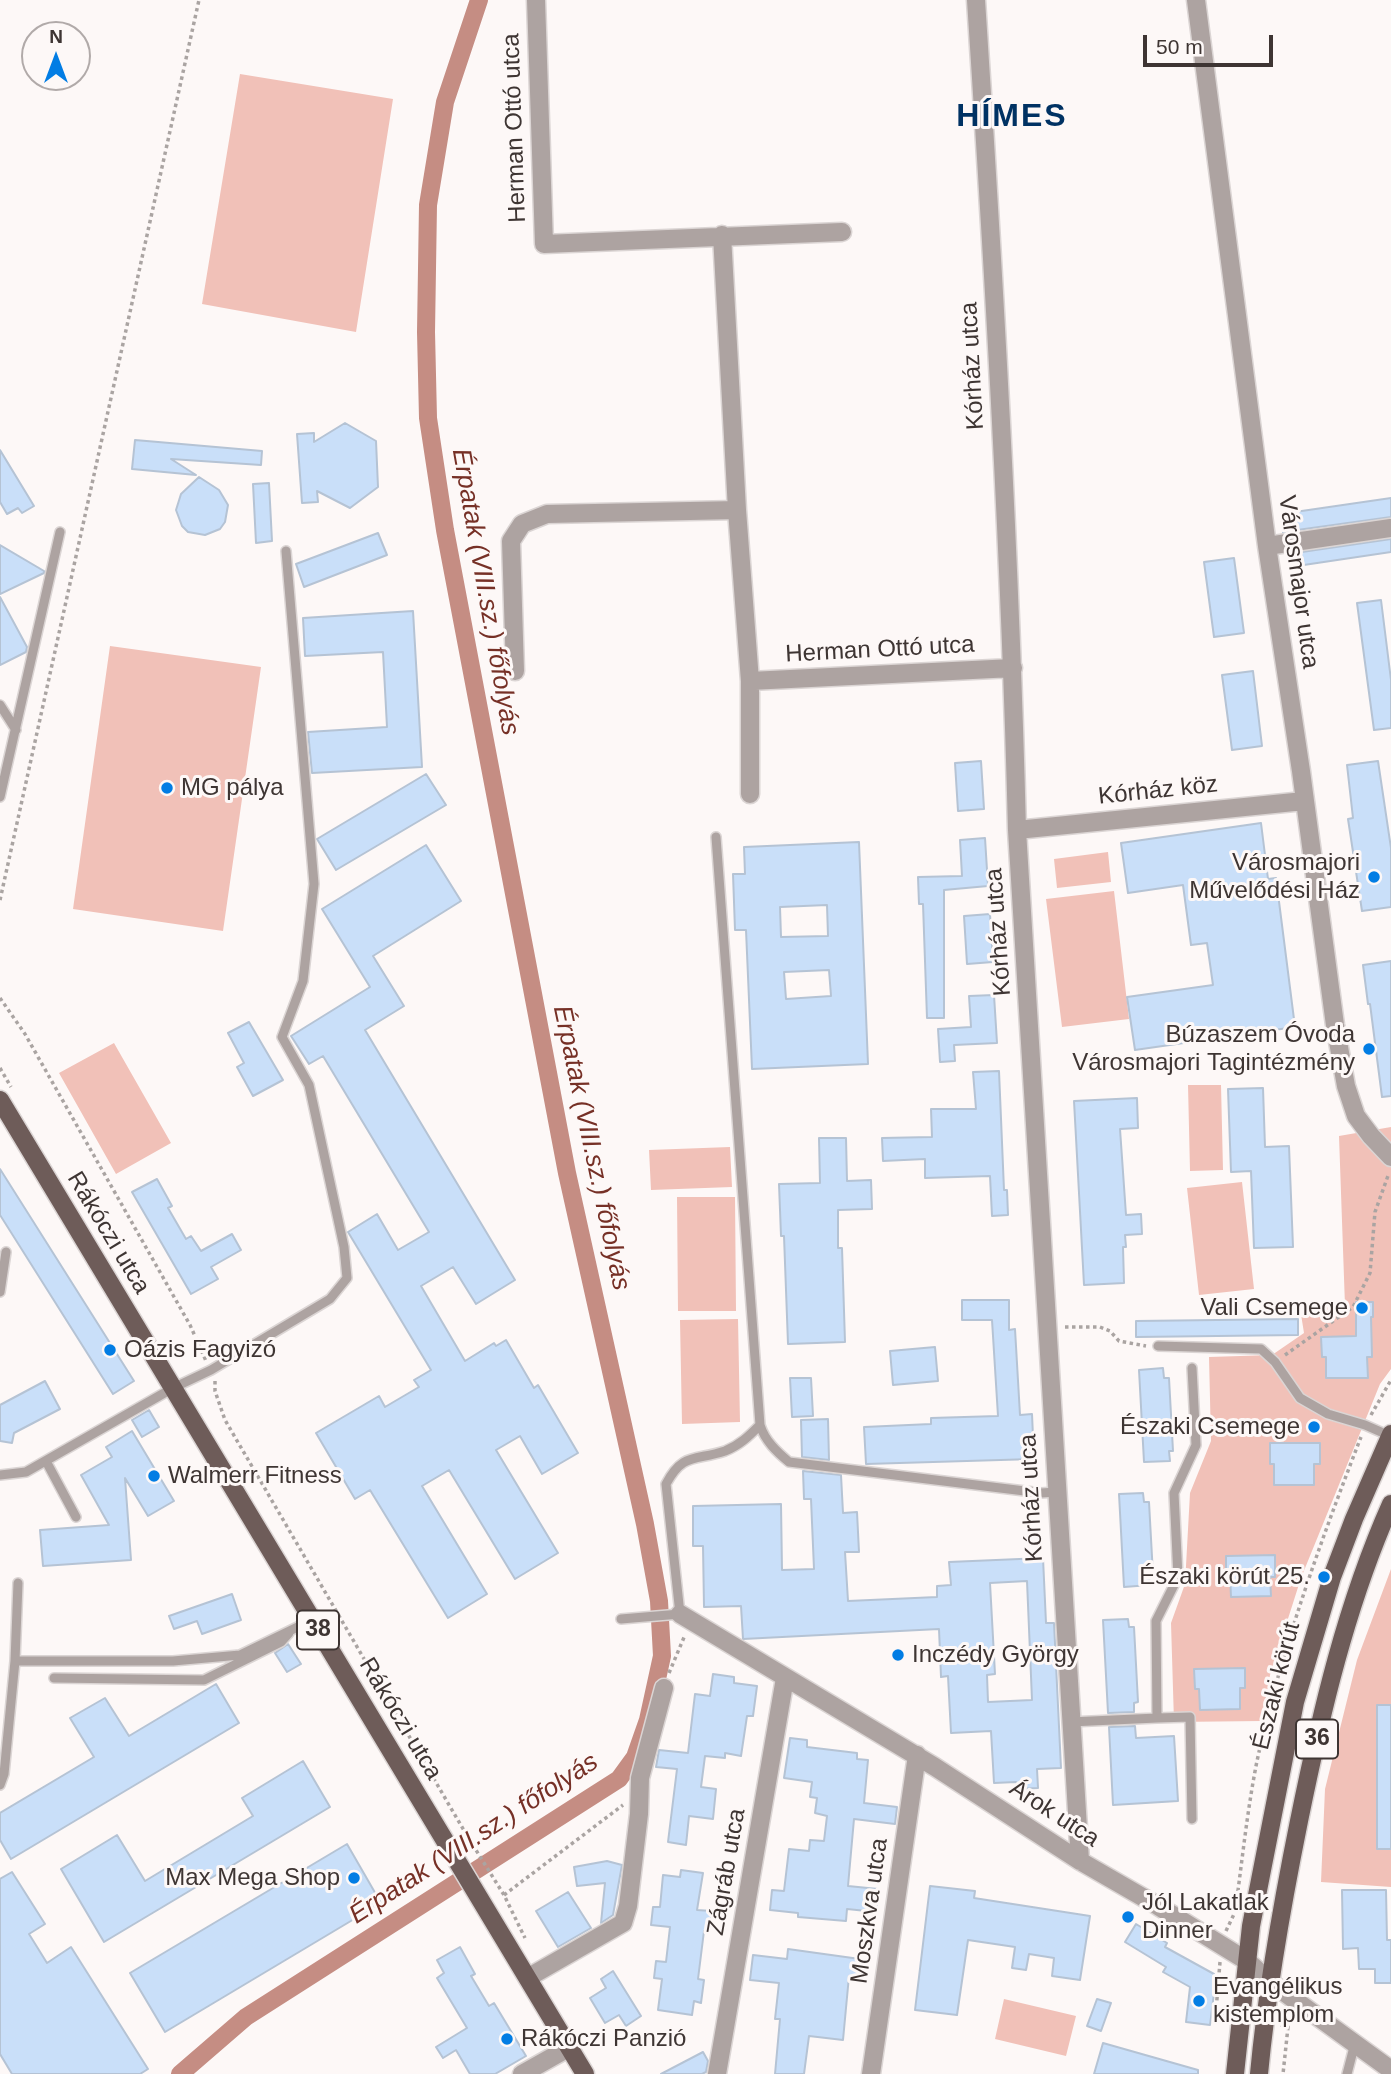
<!DOCTYPE html>
<html>
<head>
<meta charset="utf-8">
<style>
	body { margin:0 }
	#map { position:relative; width:1391px; height:2074px; overflow:hidden; background:#fdf8f7; font-family:Helvetica,sans-serif }
	canvas { display:block }
	.north { position:absolute; left:21px; top:21px; width:70px; height:70px; box-sizing:border-box; background:#fdf8f7; border:2px solid #b1aaa9; border-radius:50%; rotate:0deg; font-size:19px; font-weight:700; line-height:28px; text-align:center; color:#3e3533 }
	.north::after { content:''; display:block; margin:auto; width:24px; height:32px; background:#027de4; clip-path:polygon(50% 0,100% 100%,50% 72%,0 100%) }
	.scale { position:absolute; left:1143px; top:35px; width:130px; height:32px; box-sizing:border-box; border:4px solid #3e3533; border-top:0; padding-left:9px; font-size:21px; line-height:24px; white-space:nowrap; color:#3e3533; -webkit-text-stroke:5px #fdf8f7; paint-order:stroke }
</style>
</head>
<body>
<div id="map">
<canvas width="1391" height="2074"></canvas>
<div class="north">N</div>
<div class="scale">50 m</div>
</div>
<script>
const c = document.querySelector('canvas').getContext('2d');
c.lineJoin = 'round';
function fillPath(path, color) { c.fillStyle = color; c.fill(path, 'evenodd'); }
function trace(path, color, width, dash) { c.strokeStyle = color; c.lineWidth = width; c.lineCap = dash ? 'butt' : 'round'; c.setLineDash(dash || []); c.stroke(path); }
function drawText(font, color, halo, rows, align = 'center') {
  c.font = font + ' Helvetica,sans-serif'; c.lineWidth = 6; c.setLineDash([]); c.textBaseline = 'middle'; c.strokeStyle = halo; c.fillStyle = color; for (const [text, x, y, turn = 0] of rows) {
    c.save(); c.translate(x, y); c.rotate((+turn || 0) * Math.PI / 180); c.textAlign = isNaN(turn) ? turn : align; if (halo) c.strokeText(text, 0, 0); c.fillText(text, 0, 0); c.restore();
  }
}
const green = new Path2D(`
	M240,74L393,99L356,332L202,304Z
	M110,646L261,667L223,931L73,909Z
	M1108,852L1111,882L1057,888L1054,859Z
	M1114,891L1129,1019L1062,1027L1046,899Z
	M114,1043L171,1143L116,1174L59,1073Z
	M1188,1085H1221L1223,1170L1190,1171Z
	M1391,1127V1369L1380,1384L1301,1578L1270,1675L1262,1721L1174,1722L1171,1623L1185,1584L1190,1493L1211,1441L1209,1357L1272,1355L1304,1333L1300,1308L1345,1306L1339,1136Z
	M730,1147L732,1187L651,1190L649,1150Z
	M1242,1182L1254,1289L1199,1295L1187,1188Z
	M677,1197H735L736,1311H678Z
	M738,1319L740,1422L682,1424L680,1320Z
	M1391,1569V1887L1321,1882L1325,1789L1357,1660Z
	M1004,1999L1076,2016L1066,2056L995,2039Z`);
const canal = new Path2D(`
	M180,2074L246,2017L619,1779L635,1757L648,1720L662,1656L659,1601L645,1524L567,1173L445,530L428,418L426,332L428,205L445,102L479,0`);
const building = new Path2D(`
	M345,423L376,441L378,487L350,508L317,491L318,502L302,503L297,434L314,433V442Z
	M135,440L262,451L261,465L171,459L196,475L132,469Z
	M0,450L34,506L22,513L18,508L7,514L0,502Z
	M199,477L219,490L228,505L225,522L220,529L205,535L188,532L182,526L176,510L181,494Z
	M269,483L272,541L256,543L253,484Z
	M1391,498V517L1283,532L1281,514Z
	M378,533L387,555L304,587L296,564Z
	M1391,539V552L1297,566L1295,553Z
	M0,545L44,571V573L0,594Z
	M1234,558L1244,633L1214,637L1204,562Z
	M0,597L27,647L26,652L0,665Z
	M1381,600L1391,680V728L1374,730L1357,603Z
	M413,611L422,767L312,773L308,732L387,727L383,652L305,656L303,618Z
	M1253,671L1262,746L1232,750L1222,675Z
	M981,761L984,809L958,811L955,763Z
	M1378,761L1391,848V907L1362,911L1348,819L1353,818L1347,765Z
	M426,774L446,805L336,870L317,839Z
	M1261,823L1268,879L1276,878L1295,1027L1135,1050L1127,997L1213,985L1207,943L1191,945L1183,885L1128,893L1121,843Z
	M985,838L988,886L944,890V1018H927L923,904H919L918,877L962,876L960,840Z
	M859,842L868,1064L752,1069L746,930H735L733,874H745L744,847ZM827,905L828,936L781,937L780,907ZM829,970L831,996L786,999L784,972Z
	M426,845L461,901L373,956L404,1006L365,1030L515,1280L476,1304L453,1267L421,1286L465,1361L494,1343L496,1346L506,1340L534,1388L538,1385L578,1453L542,1474L520,1436L496,1450L558,1553L515,1579L449,1470L422,1486L487,1594L448,1618L370,1490L355,1499L316,1433L379,1396L385,1407L419,1387L414,1380L431,1370L348,1232L377,1214L398,1250L429,1232L323,1056L309,1064L291,1036L370,987L322,909Z
	M990,914L993,962L967,964L964,916Z
	M1391,961V1096L1382,1097L1370,1004H1368L1363,965Z
	M994,995L997,1043L954,1045L955,1061L940,1062L938,1029L971,1027L969,996Z
	M249,1022L283,1080L253,1096L237,1067L244,1063L228,1033Z
	M999,1071L1004,1190H1007L1008,1215L992,1216L990,1176L925,1178V1159L883,1161L882,1138L932,1137L931,1109H976L973,1072Z
	M1263,1088L1265,1147L1289,1146L1293,1247L1254,1248L1251,1171L1231,1172L1228,1089Z
	M1137,1098L1138,1128L1120,1129L1126,1215L1141,1214L1142,1234L1125,1235L1126,1247H1123L1124,1283L1084,1285L1074,1101Z
	M819,1138H846L847,1181L871,1180L872,1209L838,1210V1248H842L845,1342L788,1344L784,1236H781L779,1184L820,1183Z
	M0,1169L134,1381L113,1394L0,1215Z
	M157,1179L172,1206L168,1208L186,1239L191,1236L201,1251L232,1234L241,1250L211,1267L218,1279L191,1294L132,1192Z
	M962,1300H1009V1330L1015,1329L1020,1415L1032,1414L1034,1459L866,1464L864,1427L931,1424V1418L998,1416L992,1320H962Z
	M1356,1302H1373V1317H1371L1372,1357H1367L1368,1378H1326V1357H1322L1321,1337L1356,1336Z
	M1298,1319V1335L1136,1337V1321Z
	M935,1347L938,1381L893,1385L890,1351Z
	M1163,1368L1164,1378H1169L1173,1451H1169L1170,1461L1144,1462L1139,1370Z
	M790,1378H811L813,1416L792,1417Z
	M45,1381L60,1409L14,1433L12,1443L0,1441V1405Z
	M149,1410L159,1427L142,1437L132,1420Z
	M828,1419L829,1460L802,1457L801,1420Z
	M132,1431L174,1501L148,1516L125,1478L131,1560L43,1566L40,1530L109,1525L81,1475L112,1457L106,1447Z
	M1270,1443H1320V1464H1314V1485H1274V1464H1270Z
	M803,1471L841,1475L843,1513L857,1512L859,1552H845L848,1601L937,1597V1586L951,1585L949,1562L1043,1558L1046,1623H1054L1061,1768L1037,1769L1038,1788L1017,1789L1016,1782L994,1783L991,1731L951,1733L948,1676L941,1677L939,1629L743,1639L741,1606L704,1607L703,1546H693V1506L781,1504L782,1570L814,1569L811,1499H804ZM1027,1581L1032,1700L988,1702L987,1675L995,1674L990,1583Z
	M1143,1493L1144,1502H1149L1153,1575H1149L1150,1585L1124,1587L1119,1494Z
	M1275,1555V1577H1270L1271,1596L1231,1597L1230,1575H1226V1556Z
	M232,1594L241,1620L202,1634L197,1621L174,1629L169,1616Z
	M1128,1619L1129,1627H1134L1138,1702L1134,1703V1712L1108,1713L1103,1620Z
	M288,1644L301,1664L287,1672L275,1653Z
	M1245,1668V1688H1240V1709L1200,1710L1199,1689H1195L1194,1669Z
	M713,1674L734,1677V1683L757,1686L753,1716H747L741,1756L725,1753V1758L705,1756L701,1787L716,1789L713,1819L689,1816L686,1845L668,1842L677,1769L656,1767L659,1750L688,1753L695,1694L710,1696Z
	M216,1684L239,1723L11,1859L0,1840V1813L94,1757L70,1718L105,1698L129,1736Z
	M1377,1705H1391V1849H1377Z
	M1135,1726L1136,1738L1174,1736L1178,1801L1113,1805L1109,1727Z
	M790,1738L807,1740V1747L857,1753V1759L868,1760L864,1803L897,1807L895,1824L854,1819L848,1886L878,1889L876,1912L847,1909L846,1921L798,1917V1913L770,1910L772,1890L784,1891L789,1849L809,1851L810,1840L824,1841L827,1816L815,1813L817,1798L810,1797L812,1782L784,1778Z
	M303,1761L330,1807L104,1942L61,1869L117,1835L145,1881L253,1816L242,1798Z
	M347,1844L381,1903L165,2032L130,1973Z
	M607,1861L622,1865L613,1915L601,1923L605,1883L577,1886L574,1867Z
	M681,1870L703,1873L697,1910L712,1911L709,1932L704,1931L698,1979L704,1980L701,2003L694,2001L692,2015L658,2010L662,1979L654,1978L656,1961L666,1962L670,1927L651,1925L653,1907H660L663,1875L680,1877Z
	M12,1872L45,1924L29,1934L47,1963L71,1947L148,2069L140,2074H12L0,2054V1879Z
	M930,1886L975,1891L974,1898L1090,1916L1080,1980L1052,1976L1054,1958L1029,1954L1026,1970L1012,1968L1015,1947L968,1940L957,2015L915,2010Z
	M1342,1890H1386L1387,1940H1391V1983H1375V1969H1359L1358,1948L1343,1949Z
	M568,1892L591,1928L558,1947L536,1911Z
	M1136,1924L1167,1943L1165,1947L1214,1974L1216,1977L1210,2025L1186,2022L1190,1987L1163,1972L1166,1967L1125,1942Z
	M460,1947L475,1974L471,1976L489,2006L494,2003L526,2056L495,2074H470L456,2050L443,2058L436,2047L467,2028L437,1978L444,1973L437,1960Z
	M788,1949L867,1960L865,1977L849,1976L843,2040L809,2036L804,2074H775L780,2019H775L779,1983L750,1980L753,1955L787,1959Z
	M613,1971L641,2016L626,2026L619,2015L605,2023L590,1998L606,1988L601,1979Z
	M1097,1999L1111,2003L1101,2031L1087,2026Z
	M1103,2043L1198,2070V2074H1094Z
	M703,2052L708,2061L706,2072L702,2074H661Z`);
const path = new Path2D(`
	M0,900L199,0
	M0,998L25,1034L190,1325L206,1361
	M0,1068L11,1087
	M1065,1327H1100L1110,1331L1119,1341L1146,1346
	M1285,1355L1353,1307L1370,1273L1375,1212L1389,1173
	M215,1381V1391L225,1420L466,1834L504,1895L525,1938
	M1371,1415L1391,1380
	M669,1673L685,1635
	M504,1895L623,1805
	M1237,1898C1243,1853 1248,1806 1257,1761C1281,1650 1320,1543 1361,1437
	M1226,1931L1235,1912
	M1220,1962L1216,2011L1226,2014
	M1281,2025L1288,2027L1283,2074`);
const service = new Path2D(`
	M0,705L16,730
	M0,797L60,532
	M0,1292L6,1252
	M1158,1346L1261,1349L1275,1362L1300,1398L1328,1414L1365,1425L1390,1436
	M760,1425C765,1441 777,1452 789,1462L1041,1493L1057,1492
	M46,1461L76,1517
	M0,1475L26,1472L173,1388L211,1370L330,1299L347,1278L344,1247L309,1085L282,1037L303,981L314,884L286,551
	M621,1619L680,1614L666,1484C683,1452 695,1461 725,1451C740,1445 749,1436 760,1425L716,837
	M15,1661H173L240,1655L312,1620
	M54,1678L204,1680L281,1642L289,1633
	M1157,1718L1190,1717L1192,1819
	M1070,1722L1157,1718L1156,1621L1178,1577L1174,1493L1196,1445L1192,1368
	M0,1785L4,1774L15,1661L18,1583
	M1347,2074L1355,2043`);
const minor = new Path2D(`
	M536,0L544,244L842,232
	M976,0C994,277 1010,553 1017,830L1080,1861
	M1196,0L1267,546L1301,771L1335,1025L1346,1086L1356,1116L1371,1136L1391,1157
	M722,235L737,510L750,681L1013,668
	M1267,546L1391,528
	M515,671L511,541L522,524L547,514L737,510
	M750,681V794
	M1017,830L1304,801
	M680,1614L935,1767L1080,1861L1158,1906L1247,1961L1270,1982L1391,2070
	M529,1977L623,1923L628,1906L639,1814L640,1778L664,1688
	M522,2074L570,2047
	M717,2074L785,1678
	M871,2074L917,1755`);
const primary = new Path2D(`
	M0,1100L585,2074
	M1235,2074L1251,1926L1295,1702L1332,1577L1354,1519L1391,1434
	M1259,2074C1267,1988 1282,1905 1299,1821C1321,1713 1346,1605 1391,1504`);
const markers = [
	[167,788,7,"#027de4"],
	[1374,877,7,"#027de4"],
	[1369,1049,7,"#027de4"],
	[1362,1308,7,"#027de4"],
	[110,1350,7,"#027de4"],
	[1314,1427,7,"#027de4"],
	[154,1476,7,"#027de4"],
	[1324,1577,7,"#027de4"],
	[898,1655,7,"#027de4"],
	[354,1878,7,"#027de4"],
	[1128,1917,7,"#027de4"],
	[1199,2001,7,"#027de4"],
	[507,2039,7,"#027de4"]
];
const shields = [
	[318,1630,42],
	[1317,1739,42]
];
const shieldNames = [
	["38",318,1630],
	["36",1317,1739]
];
const streetNames = [
	["Herman Ottó utca",515,128,-92],
	["Kórház utca",973,366,-93],
	["Városmajor utca",1298,582,82],
	["Herman Ottó utca",880,650,-3],
	["Kórház köz",1158,791,-6],
	["Kórház utca",999,932,-94],
	["Rákóczi utca",108,1233,59],
	["Kórház utca",1032,1498,-93],
	["Északi körút",1277,1686,-76],
	["Rákóczi utca",400,1719,59],
	["Árok utca",1054,1814,33],
	["Zágráb utca",727,1872,-80],
	["Moszkva utca",870,1911,-82]
];
const poiNames = [
	["MG pálya",181,788],
	["Városmajori",1360,863,"right"],
	["Művelődési Ház",1360,891,"right"],
	["Búzaszem Óvoda",1355,1035,"right"],
	["Városmajori Tagintézmény",1355,1063,"right"],
	["Vali Csemege",1348,1308,"right"],
	["Oázis Fagyizó",124,1350],
	["Északi Csemege",1300,1427,"right"],
	["Walmerr Fitness",168,1476],
	["Északi körút 25.",1310,1577,"right"],
	["Inczédy György",912,1655],
	["Max Mega Shop",340,1878,"right"],
	["Jól Lakatlak",1142,1903],
	["Dinner",1142,1931],
	["Evangélikus",1213,1987],
	["kistemplom",1213,2015],
	["Rákóczi Panzió",521,2039]
];
const waterNames = [
	["Érpatak (VIII.sz.) főfolyás",485,592,80],
	["Érpatak (VIII.sz.) főfolyás",591,1148,78],
	["Érpatak (VIII.sz.) főfolyás",474,1839,-33]
];
const districtNames = [
	["HÍMES",1012,117]
];
fillPath(green, '#f1c1b8');
trace(canal, '#c58d83', 18);
fillPath(building, '#c9dff9');
trace(building, '#b5c3d4', 2);
trace(service, '#dbd5d4', 12);
trace(minor, '#dbd5d4', 21);
trace(primary, '#dbd5d4', 21);
trace(path, '#aaa4a2', 3.5, [3.5, 3.5]);
trace(service, '#ada3a1', 9);
trace(minor, '#ada3a1', 18);
trace(primary, '#6e5c59', 18);
for (const [x, y, r, color] of markers) { const dot = new Path2D(); dot.arc(x, y, r, 0, 2 * Math.PI); c.fillStyle = color; c.fill(dot); trace(dot, '#fdf8f7', 2.5); }
for (const [x, y, w] of shields) { const box = new Path2D(); box.roundRect(x - w / 2, y - 19.5, w, 39, 5); c.fillStyle = '#fdf8f7'; c.fill(box); trace(box, '#3e3533', 2); }
drawText('bold 23px', '#3e3533', null, shieldNames);
drawText('24px', '#3e3533', '#fdf8f7', streetNames);
drawText('24px', '#3e3533', '#fdf8f7', poiNames, 'left');
drawText('italic 26px', '#763026', '#fdf8f7', waterNames);
c.letterSpacing = '2px';
drawText('bold 32px', '#003263', '#fdf8f7', districtNames);
c.letterSpacing = '0px';
</script>
</body>
</html>
